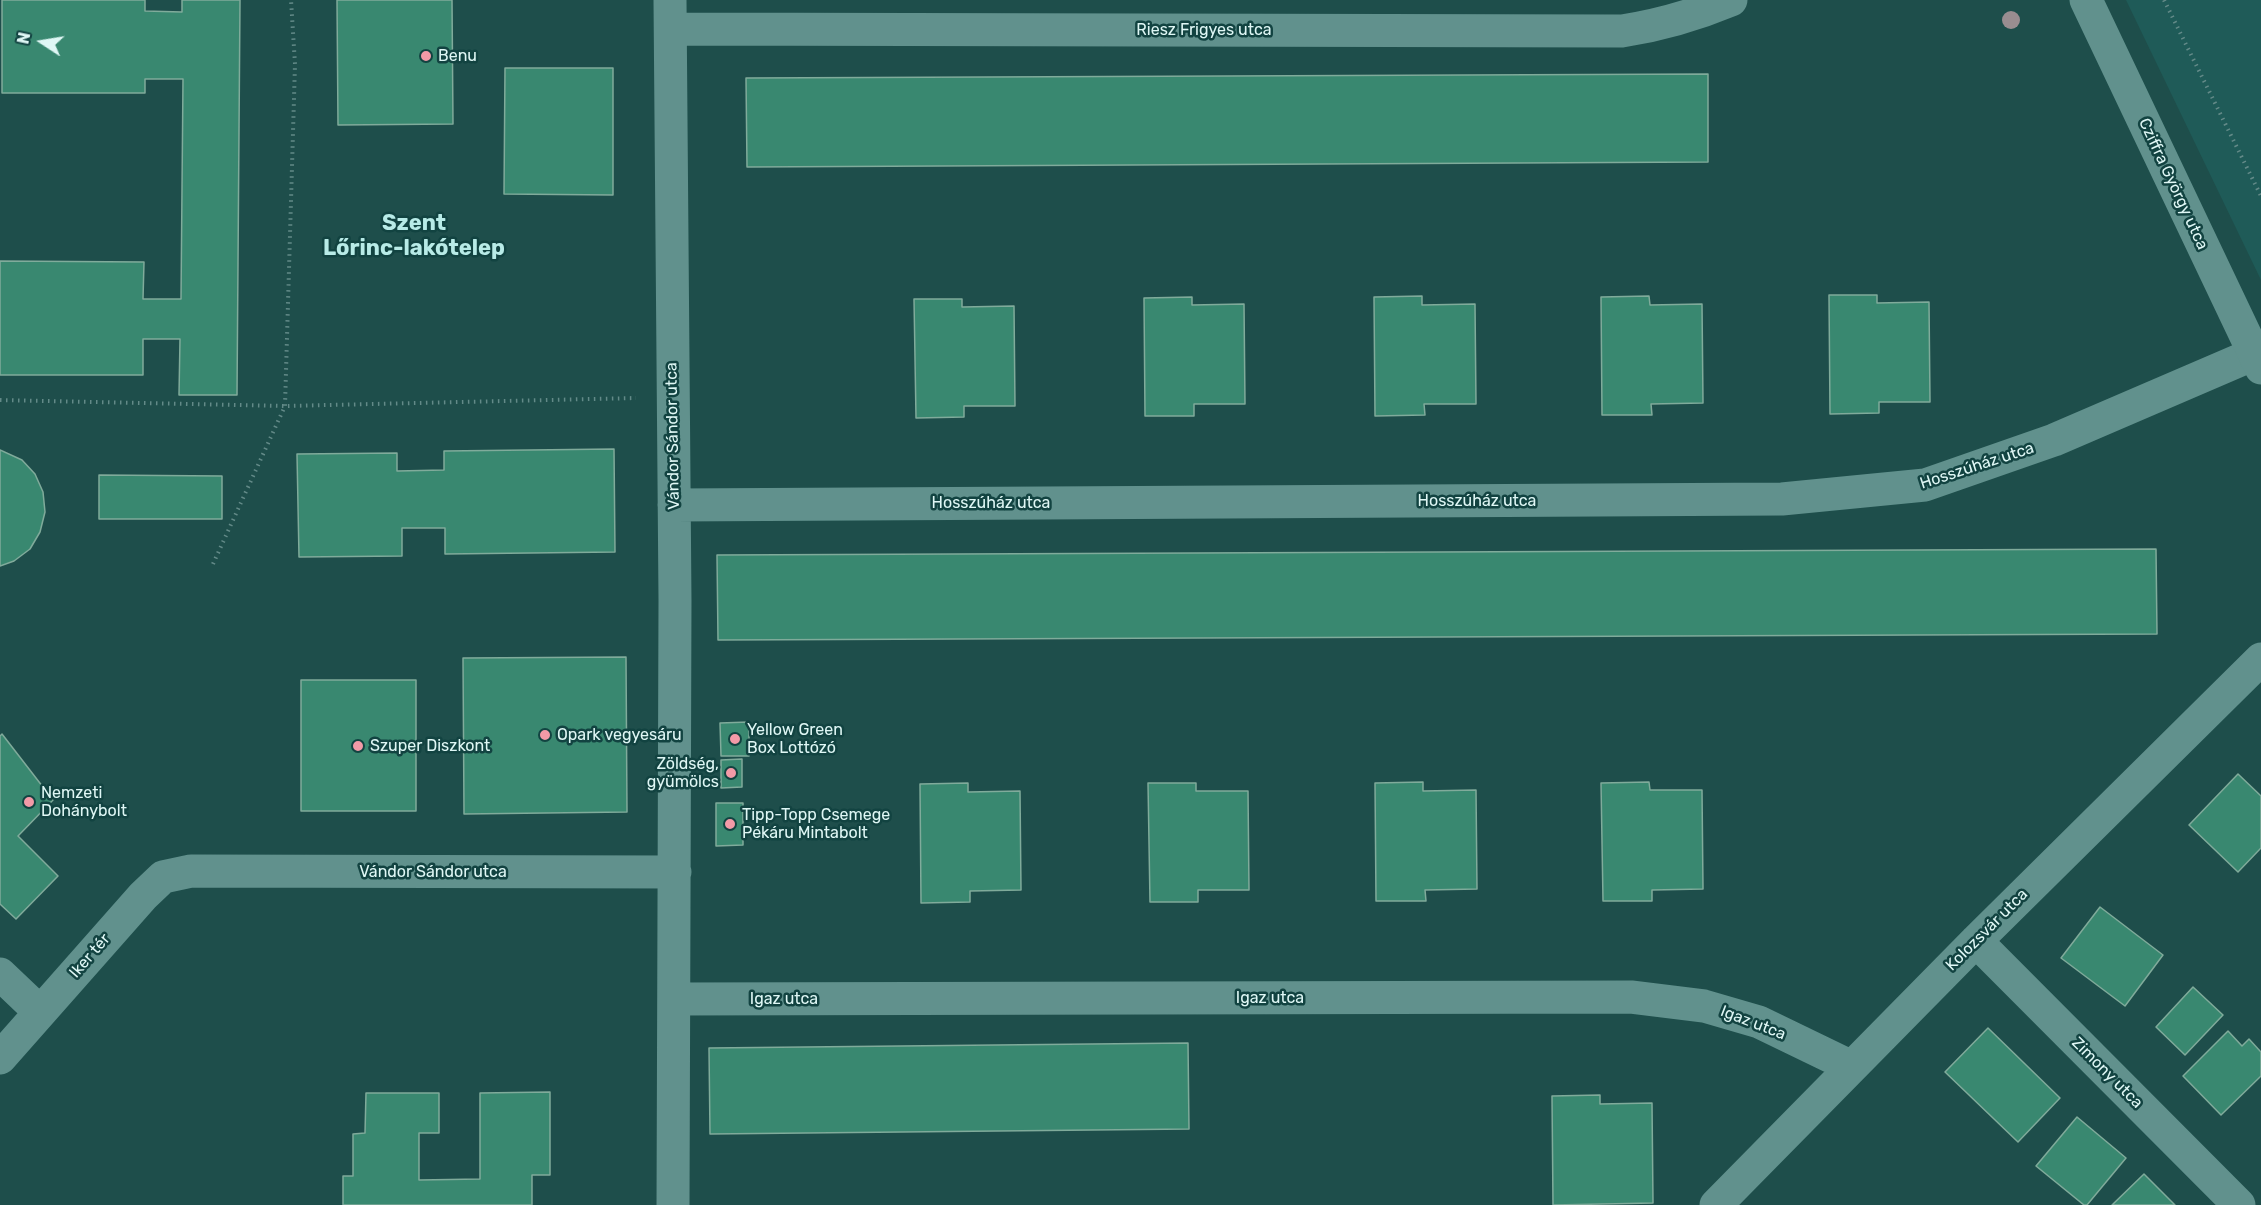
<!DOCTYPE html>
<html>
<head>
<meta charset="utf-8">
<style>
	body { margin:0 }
	#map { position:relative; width:2261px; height:1205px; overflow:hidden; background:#1e4e4b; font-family:Rubik,sans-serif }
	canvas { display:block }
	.north { position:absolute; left:12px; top:12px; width:60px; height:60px; -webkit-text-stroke:4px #124341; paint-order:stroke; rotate:282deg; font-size:16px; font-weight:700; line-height:24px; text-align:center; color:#dff7f5 }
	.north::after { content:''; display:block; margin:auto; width:21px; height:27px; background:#dff7f5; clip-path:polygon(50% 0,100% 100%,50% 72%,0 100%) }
</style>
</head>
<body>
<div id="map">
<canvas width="2261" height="1205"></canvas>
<div class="north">N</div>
</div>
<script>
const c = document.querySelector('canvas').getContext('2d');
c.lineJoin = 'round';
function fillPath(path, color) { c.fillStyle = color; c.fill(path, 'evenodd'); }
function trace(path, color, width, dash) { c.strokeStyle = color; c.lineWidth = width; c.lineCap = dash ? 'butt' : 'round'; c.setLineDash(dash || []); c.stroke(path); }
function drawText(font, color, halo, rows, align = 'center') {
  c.font = font + ' Rubik,sans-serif'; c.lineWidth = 5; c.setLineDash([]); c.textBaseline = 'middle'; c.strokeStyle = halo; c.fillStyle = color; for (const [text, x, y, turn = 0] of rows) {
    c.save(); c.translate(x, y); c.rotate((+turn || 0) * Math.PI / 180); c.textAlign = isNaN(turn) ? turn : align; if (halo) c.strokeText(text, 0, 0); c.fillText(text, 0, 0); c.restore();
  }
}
const built = new Path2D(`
	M2126,0H2261V280Z`);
const building = new Path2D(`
	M2,0H145V11L182,12V0H240L237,395H179L180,339H143V375H0V261L144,262L143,299H181L183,79H145V93H2Z
	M337,0H452L453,124L338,125Z
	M505,68H613V195L504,194Z
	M1708,74V162L747,167L746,78Z
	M1829,295H1877V303L1929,302L1930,402H1879V413L1830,414Z
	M1422,296V305L1475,304L1476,404H1424L1425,415L1375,416L1374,297Z
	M1649,296L1650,305L1702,304L1703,403L1651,404L1652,415H1602L1601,297Z
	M1192,297V305L1244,304L1245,404H1194V416H1145L1144,298Z
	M914,299H962V307L1014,306L1015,406H964V417L916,418Z
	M614,449L615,552L445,554V528H402V556L299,557L297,454L397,453V471L444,470V451Z
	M0,450L22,460L35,474L43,492L45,512L40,532L30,549L14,561L0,566Z
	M99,475L222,476V519H99Z
	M2156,549L2157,634L718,640L717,555Z
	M626,657L627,812L464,814L463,658Z
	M301,680H416V811H301Z
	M749,722V756H721L720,723Z
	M2,734L53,800L18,836L58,876L16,919L0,904V736Z
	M742,759V787L721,788V760Z
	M2238,774L2261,796V848L2238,872L2189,825Z
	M1423,782V791L1476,790L1477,889L1425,890L1426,901H1376L1375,783Z
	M1649,782L1650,790H1702L1703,889L1652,890V901H1603L1601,783Z
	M968,783V792L1020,791L1021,890L970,891V902L921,903L920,784Z
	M1148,783H1196V791H1248L1249,890H1198V902H1150Z
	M716,803H743V845L716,846Z
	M2100,907L2163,955L2125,1006L2061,958Z
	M2193,987L2223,1015L2185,1055L2156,1027Z
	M1988,1028L2060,1098L2018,1142L1945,1072Z
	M2228,1031L2242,1046L2249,1039L2261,1052V1076L2221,1115L2183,1076Z
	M1188,1043L1189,1129L710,1134L709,1048Z
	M550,1092V1175H532V1205H343V1176H353V1134L365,1133L366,1093H439V1133H419V1180L480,1179V1093Z
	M1600,1095V1104L1652,1103L1653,1203L1553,1205L1552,1096Z
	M2077,1117L2126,1158L2087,1205H2084L2036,1166Z
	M2144,1174L2175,1205H2112Z`);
const path = new Path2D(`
	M2164,0L2261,196
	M0,400L285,406L636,398
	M213,564L285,406L295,64L291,0`);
const minor = new Path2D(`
	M670,0L675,600L673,1205
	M672,29L1622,31C1661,25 1695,15 1731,0
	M674,505L1782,499L1925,485L2054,440L2254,354
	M1976,941L2239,1205
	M0,974L40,1012
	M675,999L1631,997L1704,1006L1759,1022L1852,1067
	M0,1058L143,896L163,877L191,871L675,872
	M1716,1205L1976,941L2261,659`);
const secondary = new Path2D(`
	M2086,0L2261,368`);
const trees = [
	[2011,20]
];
const markers = [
	[426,56,6,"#f39aa7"],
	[545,735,6,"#f39aa7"],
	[735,739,6,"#f39aa7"],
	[358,746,6,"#f39aa7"],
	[731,773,6,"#f39aa7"],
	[29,802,6,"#f39aa7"],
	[730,824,6,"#f39aa7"]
];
const streetNames = [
	["Riesz Frigyes utca",1204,30],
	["Cziffra György utca",2173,184,65],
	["Vándor Sándor utca",673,436,-91],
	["Hosszúház utca",1977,466,-18],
	["Hosszúház utca",1477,501],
	["Hosszúház utca",991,503],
	["Vándor Sándor utca",433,872],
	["Kolozsvár utca",1987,930,-45],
	["Iker tér",90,956,-49],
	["Igaz utca",1270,998],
	["Igaz utca",784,999],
	["Igaz utca",1753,1023,21],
	["Zimony utca",2107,1073,45]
];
const poiNames = [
	["Benu",438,56],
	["Yellow Green",747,730],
	["Box Lottózó",747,748],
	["Opark vegyesáru",557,735],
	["Szuper Diszkont",370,746],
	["Zöldség,",719,764,"right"],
	["gyümölcs",719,782,"right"],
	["Nemzeti",41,793],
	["Dohánybolt",41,811],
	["Tipp-Topp Csemege",742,815],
	["Pékáru Mintabolt",742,833]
];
const districtNames = [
	["Szent",414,224],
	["Lőrinc-lakótelep",414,249]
];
fillPath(built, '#1f5b58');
fillPath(building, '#398870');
trace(building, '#80ab9b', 1.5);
trace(path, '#638a88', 4, [1.5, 4.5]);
trace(minor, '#61918d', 33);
trace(secondary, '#61918d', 33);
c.fillStyle = '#998d90';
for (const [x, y] of trees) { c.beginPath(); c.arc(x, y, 9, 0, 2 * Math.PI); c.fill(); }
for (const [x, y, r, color] of markers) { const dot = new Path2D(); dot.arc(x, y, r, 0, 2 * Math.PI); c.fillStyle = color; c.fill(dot); trace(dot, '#124341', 2); }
drawText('16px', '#dff7f5', '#124341', streetNames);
drawText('16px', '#dff7f5', '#124341', poiNames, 'left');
drawText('bold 22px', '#b8ebe7', '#124341', districtNames);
</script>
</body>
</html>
